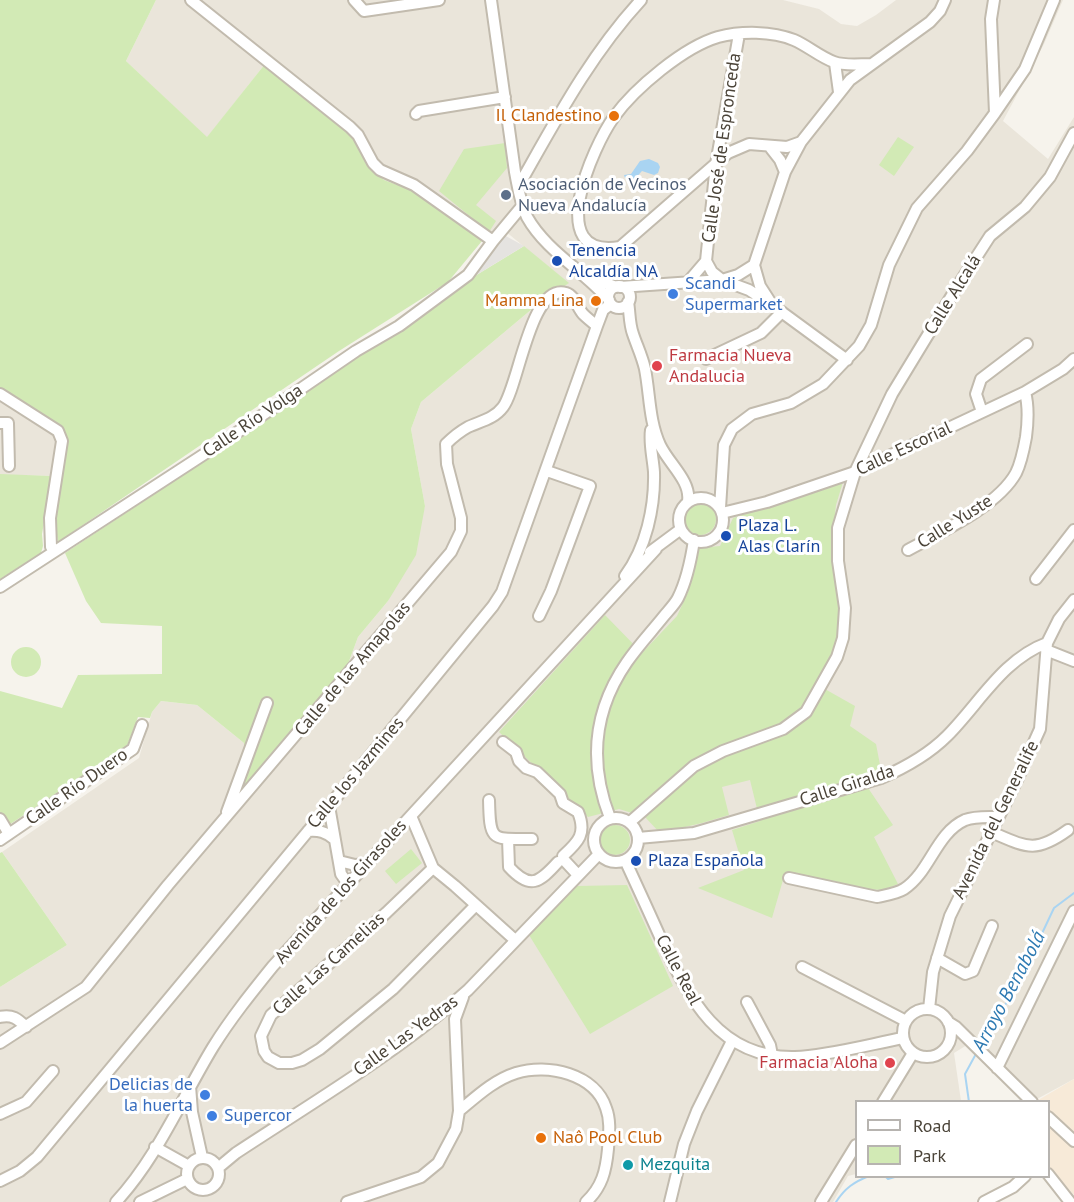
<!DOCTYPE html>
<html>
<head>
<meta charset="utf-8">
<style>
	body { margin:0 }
	#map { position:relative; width:1074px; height:1202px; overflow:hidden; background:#f6f3ec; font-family:"PT Sans",sans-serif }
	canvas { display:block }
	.legend { position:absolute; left:855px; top:1100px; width:195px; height:78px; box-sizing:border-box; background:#fff; border:2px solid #b7b4b0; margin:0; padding:8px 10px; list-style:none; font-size:18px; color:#4b4439 }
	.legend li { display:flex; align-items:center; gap:12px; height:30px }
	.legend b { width:30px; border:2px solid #b7b4b0 }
</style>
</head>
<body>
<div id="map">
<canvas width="1074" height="1202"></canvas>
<ul class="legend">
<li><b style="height:8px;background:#fff"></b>Road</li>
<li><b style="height:16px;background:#d2eab5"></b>Park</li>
</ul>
</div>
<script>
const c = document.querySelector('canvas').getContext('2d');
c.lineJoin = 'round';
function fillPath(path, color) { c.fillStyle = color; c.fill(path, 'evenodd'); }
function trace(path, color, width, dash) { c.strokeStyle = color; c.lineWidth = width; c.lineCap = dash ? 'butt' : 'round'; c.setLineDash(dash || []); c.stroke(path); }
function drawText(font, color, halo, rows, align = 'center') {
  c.font = font + ' "PT Sans",sans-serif'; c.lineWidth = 6; c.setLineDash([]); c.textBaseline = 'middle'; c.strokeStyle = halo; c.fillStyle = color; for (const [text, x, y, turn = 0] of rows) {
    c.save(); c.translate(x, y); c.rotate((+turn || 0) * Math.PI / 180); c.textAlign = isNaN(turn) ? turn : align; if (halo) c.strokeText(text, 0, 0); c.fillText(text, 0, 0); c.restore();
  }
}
const residential = new Path2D(`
	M156,0H783L819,9L841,24L857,26L876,15L896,0H1063L1044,44L1003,121L1048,159L1074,117V1079L1037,1099L975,1040L954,1053L961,1101L856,1102V1174L848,1176L833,1202H0V987L67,945L2,852L139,758L152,712L161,701L197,705L244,743V788L348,664L358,637L388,601L425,506L411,429L421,402L538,304L568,283L499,226L482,241L414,191L384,180L372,170L352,134L265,64L207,138L126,61Z
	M0,388L62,429L60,476L0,475Z`);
const commercial = new Path2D(`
	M1074,1079V1195L1049,1168L1048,1102H1035Z`);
const green = new Path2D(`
	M0,0H156L126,61L207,137L265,64L352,134L372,170L384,180L414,191L482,241L448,282L339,351L58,542L56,528L60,476L61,429L0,388Z
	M898,137L914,147L894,176L879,165Z
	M505,143L507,168L476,205L496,221L489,232L439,191L464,149Z
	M524,246L569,283L538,304L421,402L411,429L425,506L416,555L388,601L358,637L348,664L244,789V743L197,705L161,701L152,712L150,718L138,717L127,746L0,831V691L62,708L78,675L162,674V626L101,623L86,601L65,553L203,462L465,282Z
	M0,474L52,476L42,534L43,546L41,553L0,579Z
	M843,482L836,505L832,544L839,598L838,640L816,684L855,706L850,726L876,744L881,770L862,779L893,825L874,837L898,884L883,890L866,889L785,873L772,918L698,888L744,870L732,830L760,821L750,780L722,787L729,815L702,823L660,833L645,817L619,809L588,817L499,732L605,615L642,653L677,616L688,592L699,548L720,546L733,518Z
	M684 519a16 16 0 1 1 32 0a16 16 0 1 1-32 0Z
	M11 662a15 15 0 1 1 30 0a15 15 0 1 1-30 0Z
	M600 840a15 15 0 1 1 30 0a15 15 0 1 1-30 0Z
	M411,849L422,863L396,884L385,871Z
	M2,852L67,945L0,987V853Z
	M627,885L673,986L590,1034L529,935L577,886Z`);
const parking = new Path2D(`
	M504,235L524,246L465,282Z`);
const water = new Path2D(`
	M649,159L658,163L660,167L658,173L654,175L642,171L630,184L629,179L625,178L624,175L631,174L640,161Z`);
const stream = new Path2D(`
	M980,1047L1020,980L1054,908L1074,893
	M969,1102L965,1074L977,1052
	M885,1176L888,1179L898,1176
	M836,1202C845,1188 854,1182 869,1176`);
const minor = new Path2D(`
	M191,0L350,127L358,135L373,163L380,170L414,185L493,241L523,205
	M354,0L364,11L439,0
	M491,0L515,172C518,187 520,203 527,217C546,251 584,271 609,300
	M994,0L991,19L995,113
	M835,63L839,92
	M416,114L419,111L505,97
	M801,142L787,147L749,144L728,153L620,247C542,260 593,146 614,117C635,88 684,47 718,37C741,31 772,31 794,40C808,46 820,57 834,62C845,66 859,64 871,64
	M769,146L780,160L785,172
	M518,187C555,122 590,55 641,0
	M706,261L716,164L739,34
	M706,261L712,272L722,280L749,290L772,305L847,360
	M754,265L785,172L801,142L850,80L930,22L940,11L945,0
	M754,265L760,286L769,300
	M587,276L616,287
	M688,282L706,261
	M608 297a11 11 0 1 1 22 0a11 11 0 1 1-22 0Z
	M620,287L722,280L738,275L754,265
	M628,302C630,313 629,323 633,334C637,346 642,356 645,369C650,395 649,421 660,445C669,464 691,481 688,501
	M706,359L761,333L782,312
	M0,394L58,431L62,441L50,518L51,547L55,550
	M982,412L976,394L981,379L1027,344
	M0,423H8L9,466
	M679 520a22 22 0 1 1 44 0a22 22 0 1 1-44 0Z
	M720,508L724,445L732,429L752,414L791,403L823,384L859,346L871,325L889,265L917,208L967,151L995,113L1025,69L1054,0
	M722,513L767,502L855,472L1025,392L1063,369L1074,359
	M908,550C941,532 998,506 1016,473C1021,463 1024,448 1026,437C1028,422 1029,407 1025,392
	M650,552L681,529
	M625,576C646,548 655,507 654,472C653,458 649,443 651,430
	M1036,579L1074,530
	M0,587L226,440L356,351L399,326L468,275L493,241
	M539,616L551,591L590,486L547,471
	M1046,650L1074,661
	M503,742L516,752L519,761L526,768L537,772L560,794L563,803L578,812C587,834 578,842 563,856
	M489,800C490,842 491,839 532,839
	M329,806L341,874L346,881L351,882
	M227,812L267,703
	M411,816L433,868L455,886L515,940
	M610,818C589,764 593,711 627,662C638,646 652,631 664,616C669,610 675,604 678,598C687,580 691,560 694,540
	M594 840a22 22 0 1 1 44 0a22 22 0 1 1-44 0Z
	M0,819L9,834
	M630,822L694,766L723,751L783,729L806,712L837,657L843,638L845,608L838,561V528L855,472L892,394L957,287L990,236L1025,207L1050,177L1074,133
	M308,831C319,830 326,832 334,839
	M991,832C1026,847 1035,854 1068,830
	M638,838L694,833L881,778C904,768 929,754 947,736C979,704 1003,659 1047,643
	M508,839L509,867C530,890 539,883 558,862
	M0,840L133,749L142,725
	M564,860L578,875
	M625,860C637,886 649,912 661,939C689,998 719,1059 795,1057C827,1056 871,1044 903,1038
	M339,861L355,865L367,864
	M433,868L386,913L271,1015L261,1036L264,1051L268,1057L279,1063H292L302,1060L320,1049L393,989L476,905
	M789,878L877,897C886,895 896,894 904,889C930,872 936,833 965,820C975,816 988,817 998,817
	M937,958L965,974L973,971L992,926
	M802,967L906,1021
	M747,1002L770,1045L772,1055
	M929,1009L933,972L950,916L1017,780L1040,729L1047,643L1059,619L1074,600
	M903 1033a24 24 0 1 1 48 0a24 24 0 1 1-48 0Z
	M0,1017C12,1014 18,1019 26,1027
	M948,1022L956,1027L1032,1102
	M0,1043L86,987L168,885L451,552L461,531V518L447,464L446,444C453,437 459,432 468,427C481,421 494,419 503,407C519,386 530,283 566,293C575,296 577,307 583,314C587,318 592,322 597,326
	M997,1068L1074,911
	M190,1086L192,1112L202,1157
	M883,1102L913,1053
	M459,1111C477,1096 494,1080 516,1073C548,1063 595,1074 606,1108C611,1121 609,1135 608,1149C606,1171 602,1187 586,1202
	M0,1114L26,1102L53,1071
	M1048,1117L1074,1141
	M155,1147L189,1166
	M187 1174a16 16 0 1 1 32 0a16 16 0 1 1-32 0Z
	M218,1168L236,1153C315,1101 398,1052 468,990L599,854
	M1048,1174L1070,1202
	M0,1181L20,1171L37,1157L329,806L493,606L502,592L597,326L603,310L611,304
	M116,1202C157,1158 182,1098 213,1047C231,1018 252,992 273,966L656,549
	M140,1202L187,1179
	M347,1202L421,1177L438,1163L456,1129L459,1111L455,1019L463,997
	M670,1202L684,1144L697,1111L732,1041
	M821,1202L856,1145
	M984,1202L1013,1187L1025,1176`);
const markers = [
	[614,116,6,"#e8710a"],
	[506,195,6,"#5c6f8a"],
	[557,261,6,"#1a4fb4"],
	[673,294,6,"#3f7fe0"],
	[596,301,6,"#e8710a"],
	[657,366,6,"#e0444e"],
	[726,536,6,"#1a4fb4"],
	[636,861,6,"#1a4fb4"],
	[890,1063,6,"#e0444e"],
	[205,1095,6,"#3f7fe0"],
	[212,1116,6,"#3f7fe0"],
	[541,1138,6,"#e8710a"],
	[628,1165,6,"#0f9aa8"]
];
const foodNames = [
	["Il Clandestino",602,116],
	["Mamma Lina",584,301],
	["Naô Pool Club",553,1138,"left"]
];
const streetNames = [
	["Calle José de Espronceda",722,148,-82],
	["Calle Alcalá",953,295,-58],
	["Calle Río Volga",253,421,-34],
	["Calle Escorial",904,449,-25],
	["Calle Yuste",955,522,-32],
	["Calle de las Amapolas",353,669,-50],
	["Calle los Jazmines",356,773,-50],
	["Calle Giralda",847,786,-18],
	["Calle Río Duero",77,787,-35],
	["Avenida del Generalife",996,820,-64],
	["Avenida de los Girasoles",341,892,-48],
	["Calle Las Camelias",329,964,-42],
	["Calle Real",678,970,62],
	["Calle Las Yedras",406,1036,-36]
];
const serviceNames = [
	["Asociación de Vecinos",518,185],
	["Nueva Andalucía",518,206]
];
const transitNames = [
	["Tenencia",569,251],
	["Alcaldía NA",569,272],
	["Plaza L.",738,526],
	["Alas Clarín",738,547],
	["Plaza Española",648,861]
];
const shopNames = [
	["Scandi",685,284],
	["Supermarket",685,305],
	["Delicias de",193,1085,"right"],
	["la huerta",193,1106,"right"],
	["Supercor",224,1116]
];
const healthNames = [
	["Farmacia Nueva",669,356],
	["Andalucia",669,377],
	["Farmacia Aloha",878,1063,"right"]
];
const cultureNames = [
	["Mezquita",640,1165]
];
const waterNames = [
	["Arroyo Benabolá",1009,992,-62]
];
fillPath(residential, '#eae5da');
fillPath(commercial, '#f7ead8');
fillPath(green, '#d2eab5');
fillPath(parking, '#e5e3e0');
fillPath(water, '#a9d4f2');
trace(stream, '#a9d4f2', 2);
trace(minor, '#c2bbae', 14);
trace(minor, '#fff', 10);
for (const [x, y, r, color] of markers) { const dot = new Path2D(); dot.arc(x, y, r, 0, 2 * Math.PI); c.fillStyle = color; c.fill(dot); trace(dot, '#fff', 2); }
drawText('18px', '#c56008', '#fff', foodNames, 'right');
drawText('18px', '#4b4439', '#fff', streetNames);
drawText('18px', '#4e5e75', '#fff', serviceNames, 'left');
drawText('18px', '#164399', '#fff', transitNames, 'left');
drawText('18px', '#366cbe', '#fff', shopNames, 'left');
drawText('18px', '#be3a42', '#fff', healthNames, 'left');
drawText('18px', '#0d838f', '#fff', cultureNames, 'left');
drawText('italic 20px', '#2e7ab2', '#fff', waterNames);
</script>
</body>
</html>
